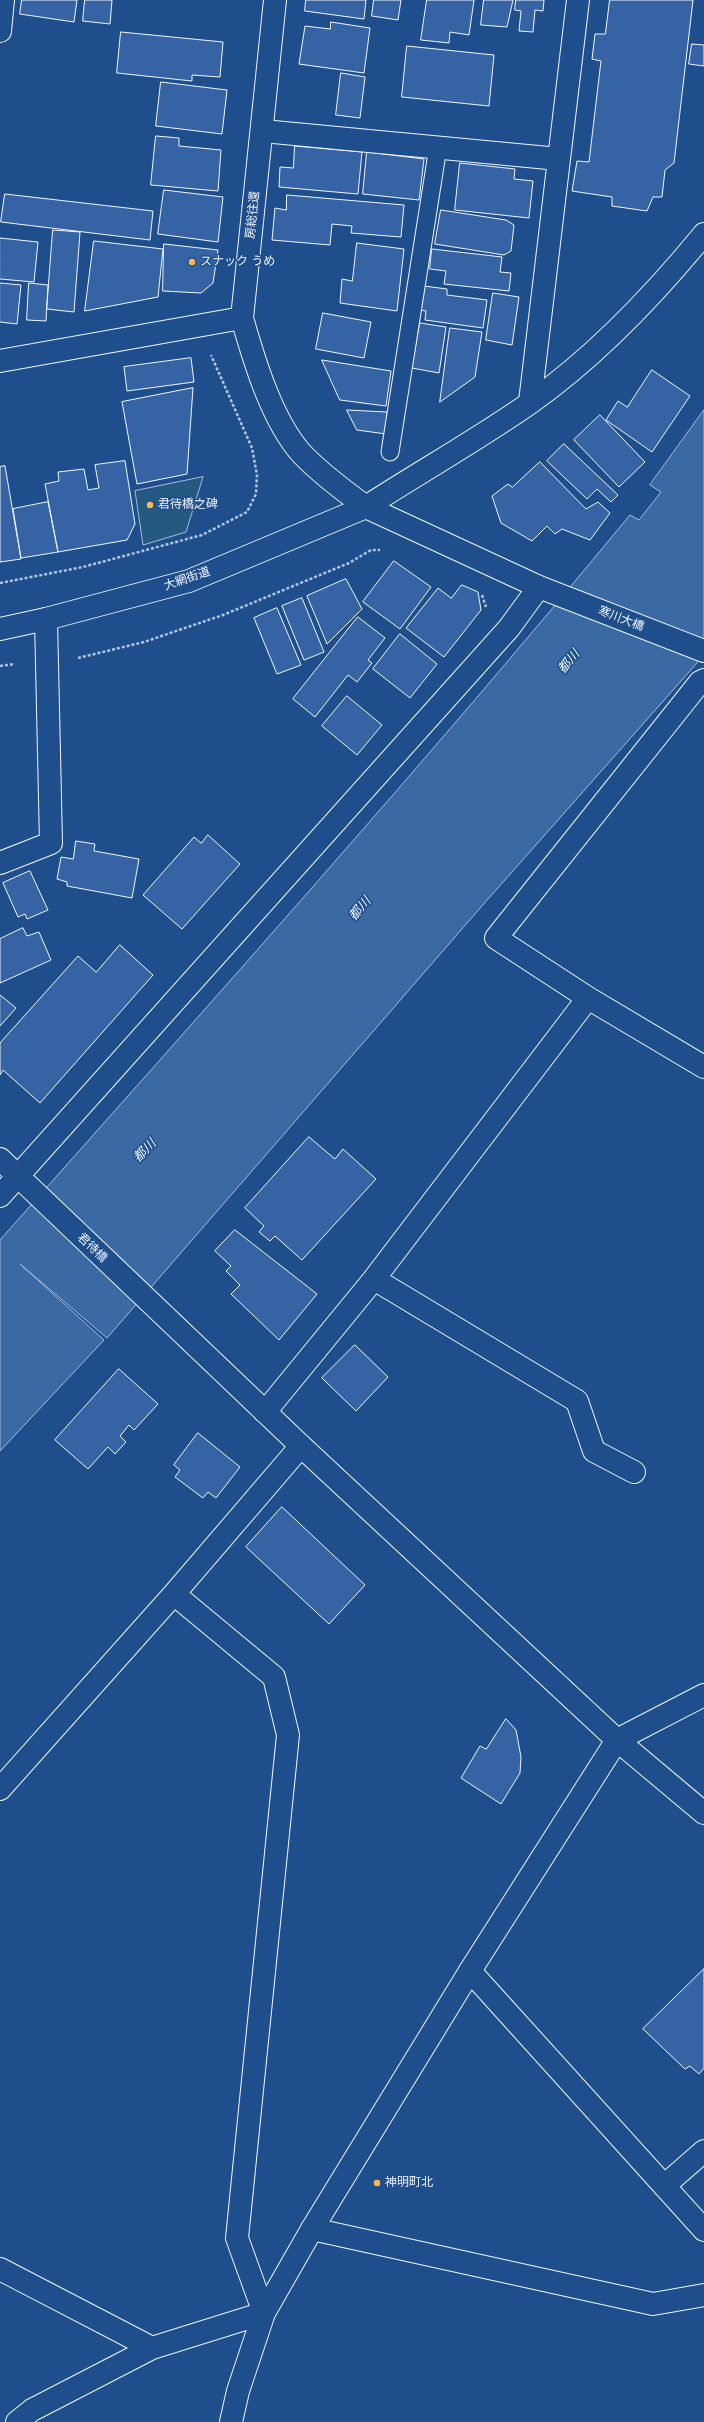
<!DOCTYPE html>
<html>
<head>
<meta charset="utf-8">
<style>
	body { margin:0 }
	canvas { display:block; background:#1f4e8c }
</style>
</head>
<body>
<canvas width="704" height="2422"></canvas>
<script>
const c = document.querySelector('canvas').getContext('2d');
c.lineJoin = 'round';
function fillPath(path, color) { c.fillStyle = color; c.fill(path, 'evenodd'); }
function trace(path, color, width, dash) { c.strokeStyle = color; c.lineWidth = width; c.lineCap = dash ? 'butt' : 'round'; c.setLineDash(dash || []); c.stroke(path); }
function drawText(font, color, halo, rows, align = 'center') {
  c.font = font + ' Arial,"Noto Sans JP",sans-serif'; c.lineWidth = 3; c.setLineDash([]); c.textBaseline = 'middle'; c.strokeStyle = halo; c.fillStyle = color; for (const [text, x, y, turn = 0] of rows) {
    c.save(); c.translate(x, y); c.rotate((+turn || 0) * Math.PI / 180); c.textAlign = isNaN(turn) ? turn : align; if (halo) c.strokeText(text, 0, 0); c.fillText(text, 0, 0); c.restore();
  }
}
const green = new Path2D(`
	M203,477L186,532L143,545L135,491Z`);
const water = new Path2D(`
	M704,410V655L481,907L107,1338L20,1264L104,1340L0,1451V1240C212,1001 427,762 630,515L639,520L661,492L650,485Z`);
const building = new Path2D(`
	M22,0H77L74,22L20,14Z
	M85,0H112L110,24L83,21Z
	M306,0H366L364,19L305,11Z
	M374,0H401L398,20L372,16Z
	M427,0H474L469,35L450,32L449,43L421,40Z
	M484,0H513L507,27L481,25Z
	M516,0H544L543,11L535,10L533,32L519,31L521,11L515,10Z
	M610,0H693L674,163L665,170L662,197H653L647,211L612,206V197L572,191L577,161L589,162L601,61L592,59L595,34H605Z
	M331,22L370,28L364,73L299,64L305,26L330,29Z
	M121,32L223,42L220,77L192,75V81L117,73Z
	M692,44L704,45V66L689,64Z
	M407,46L494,55L489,106L402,97Z
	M341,73L365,77L360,118L336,115Z
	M161,82L227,90L222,134L156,126Z
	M156,136L179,138V146L221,150L218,191L151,185Z
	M295,146L362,152L358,194L279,187L280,167L293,168Z
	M367,152L424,159L419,200L363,194Z
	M460,163L515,169L514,179L533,181L529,218L455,210Z
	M164,190L223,197L218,242L158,234Z
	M5,194L153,211L150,240L1,222Z
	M287,195L404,205L401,237L351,233L352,226L332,224L330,245L272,240L275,208L286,210Z
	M441,210L506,220L514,225L511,251L504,255L435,244Z
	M53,230L80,232L74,312L47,309Z
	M0,238L38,242L34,282L0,279Z
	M94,241L163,249L158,297L85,311Z
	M357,243L404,249L397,311L340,303L342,279L352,281Z
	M164,244L218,250L213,283L201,293L163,291Z
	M432,249L502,257L500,272L511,273L509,291L444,284L446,271L430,269Z
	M0,283L21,285L17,324L0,322Z
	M29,283L48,285L46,321L27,320Z
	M424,286L447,289V295L487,300L483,328L425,320L426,311L421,310Z
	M493,293L519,297L512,345L486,340Z
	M323,313L371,322L364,358L316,349Z
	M420,323L446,327L439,373L412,368Z
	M450,328L482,332L475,377L440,402Z
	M191,358L194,382L127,391L124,367Z
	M322,360L391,371L386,406L340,400Z
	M652,370L690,396L652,452L606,420L618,401L627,407Z
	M193,388L187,474L137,484L122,402Z
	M347,410L387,412L386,434L357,430Z
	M600,415L645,462L619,487L574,440Z
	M564,444L618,495L611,502L597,489L587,499L547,461Z
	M125,461L135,524L127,540L58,552L45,484L59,481L58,472L84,469L88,490L99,488L95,465Z
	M540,462L586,509L598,502L610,513L590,540L562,529L555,534L547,526L532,541L501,523L492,496L508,484L512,487Z
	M5,466L21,559L0,562V467Z
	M48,502L58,552L21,558L13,509Z
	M394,561L431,587L400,629L363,602Z
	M346,579L362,609L327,644L307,596Z
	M462,585L478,592L481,610L444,657L406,628L438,588L451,598Z
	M302,598L324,652L304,660L282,606Z
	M277,608L301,665L277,674L254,618Z
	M358,617L385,638L368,660L372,663L357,682L348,675L315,717L293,699Z
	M400,634L437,664L410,698L373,669Z
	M347,696L382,725L357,755L322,726Z
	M208,835L240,864L182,929L143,895L194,837L201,843Z
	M76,841L95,844L94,851L139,859L132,898L67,886V882L57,879L61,857L73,859Z
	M30,871L48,910L27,919L25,914L18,917L3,883Z
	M23,928L27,936L39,932L51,960L0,983V939Z
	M120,945L153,975L40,1103L3,1070L0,1075V1043L78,956L96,972Z
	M0,995L16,1008L0,1026Z
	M309,1137L335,1159L343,1149L376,1179L302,1260L275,1236L270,1241L259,1232L264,1226L245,1208Z
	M235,1230L317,1294L279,1340L231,1294L240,1285L226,1271L231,1266L215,1251Z
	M355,1345L388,1377L356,1411L322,1378Z
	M119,1369L158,1404L134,1430L129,1425L120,1436L126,1442L115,1454L108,1447L88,1469L55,1440Z
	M198,1433L240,1467L216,1498L208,1492L203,1498L175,1477L180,1470L174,1465Z
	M282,1507L365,1585L329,1624L246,1547Z
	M506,1719L516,1730L521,1757L520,1773L501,1804L461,1778L480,1746L486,1749Z
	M704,1969V2068L699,2074L690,2066L685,2069L643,2029Z`);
const path = new Path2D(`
	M0,583L83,567L202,535L247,512L256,494L257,475L252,448L211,355
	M482,595L486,607
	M78,658L144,642L223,615L349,563L371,550H380
	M0,666L15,664`);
const lane = new Path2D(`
	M390,452L438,147`);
const street = new Path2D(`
	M0,31L3,0
	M263,131L559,159
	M0,361L242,318
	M530,402L578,0
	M704,680L700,682L496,938L588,998L704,1067
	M0,863L51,843L46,619
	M0,1196L509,628L539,587
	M374,1279L577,1401L594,1451L634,1472
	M265,1412L374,1279L588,998
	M0,1789L174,1594L301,1446
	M470,1971L704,2230
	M664,2186L704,2151
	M312,2229L653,2304L704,2295
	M0,2269L152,2348
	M17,2422L32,2410L152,2348L264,2313L237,2238L288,1735L274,1677L174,1594`);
const secondary = new Path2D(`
	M275,0L242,318C254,360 272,421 302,454C321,474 344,491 366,507C420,472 477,440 530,403C595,357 654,295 704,234
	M0,1159L301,1446L617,1740L704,1813
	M231,2422L238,2391L264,2313L312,2229L470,1971L617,1740L704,1695`);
const primary = new Path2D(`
	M0,629L46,619L189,581L366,507L539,587L704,651`);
const markers = [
	[192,262,4,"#ffb74d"],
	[150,505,4,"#ffb74d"],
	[377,2183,4,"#ffb74d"]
];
const streetNames = [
	["房総往還",253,215,-84],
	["大網街道",187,579,-19],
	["寒川大橋",621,619,21],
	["君待橋",92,1248,44]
];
const poiNames = [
	["スナック うめ",200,262],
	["君待橋之碑",158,505],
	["神明町北",385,2183]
];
const waterNames = [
	["都川",569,662,-50],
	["都川",360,909,-50],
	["都川",145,1151,-46]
];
fillPath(green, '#245a82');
trace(green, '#a8bbd7', 1);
fillPath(water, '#3b69a3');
trace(water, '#a8bbd7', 1);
fillPath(building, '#3563a3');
trace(building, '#f2f6ff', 1);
trace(lane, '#f2f6ff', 19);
trace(street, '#f2f6ff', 24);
trace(secondary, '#f2f6ff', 24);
trace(primary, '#f2f6ff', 24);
trace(path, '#b3c4dc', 2.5, [3, 2]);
trace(lane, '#1f4e8c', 17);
trace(street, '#1f4e8c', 22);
trace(secondary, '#1f4e8c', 22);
trace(primary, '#1f4e8c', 22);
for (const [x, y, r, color] of markers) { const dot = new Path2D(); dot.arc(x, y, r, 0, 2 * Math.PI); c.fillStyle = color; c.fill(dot); trace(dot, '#1f4e8c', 1.5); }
drawText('12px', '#f2f6ff', '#1f4e8c', streetNames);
drawText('12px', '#f2f6ff', '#1f4e8c', poiNames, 'left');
drawText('italic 13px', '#f2f6ff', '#1f4e8c', waterNames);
</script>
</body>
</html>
